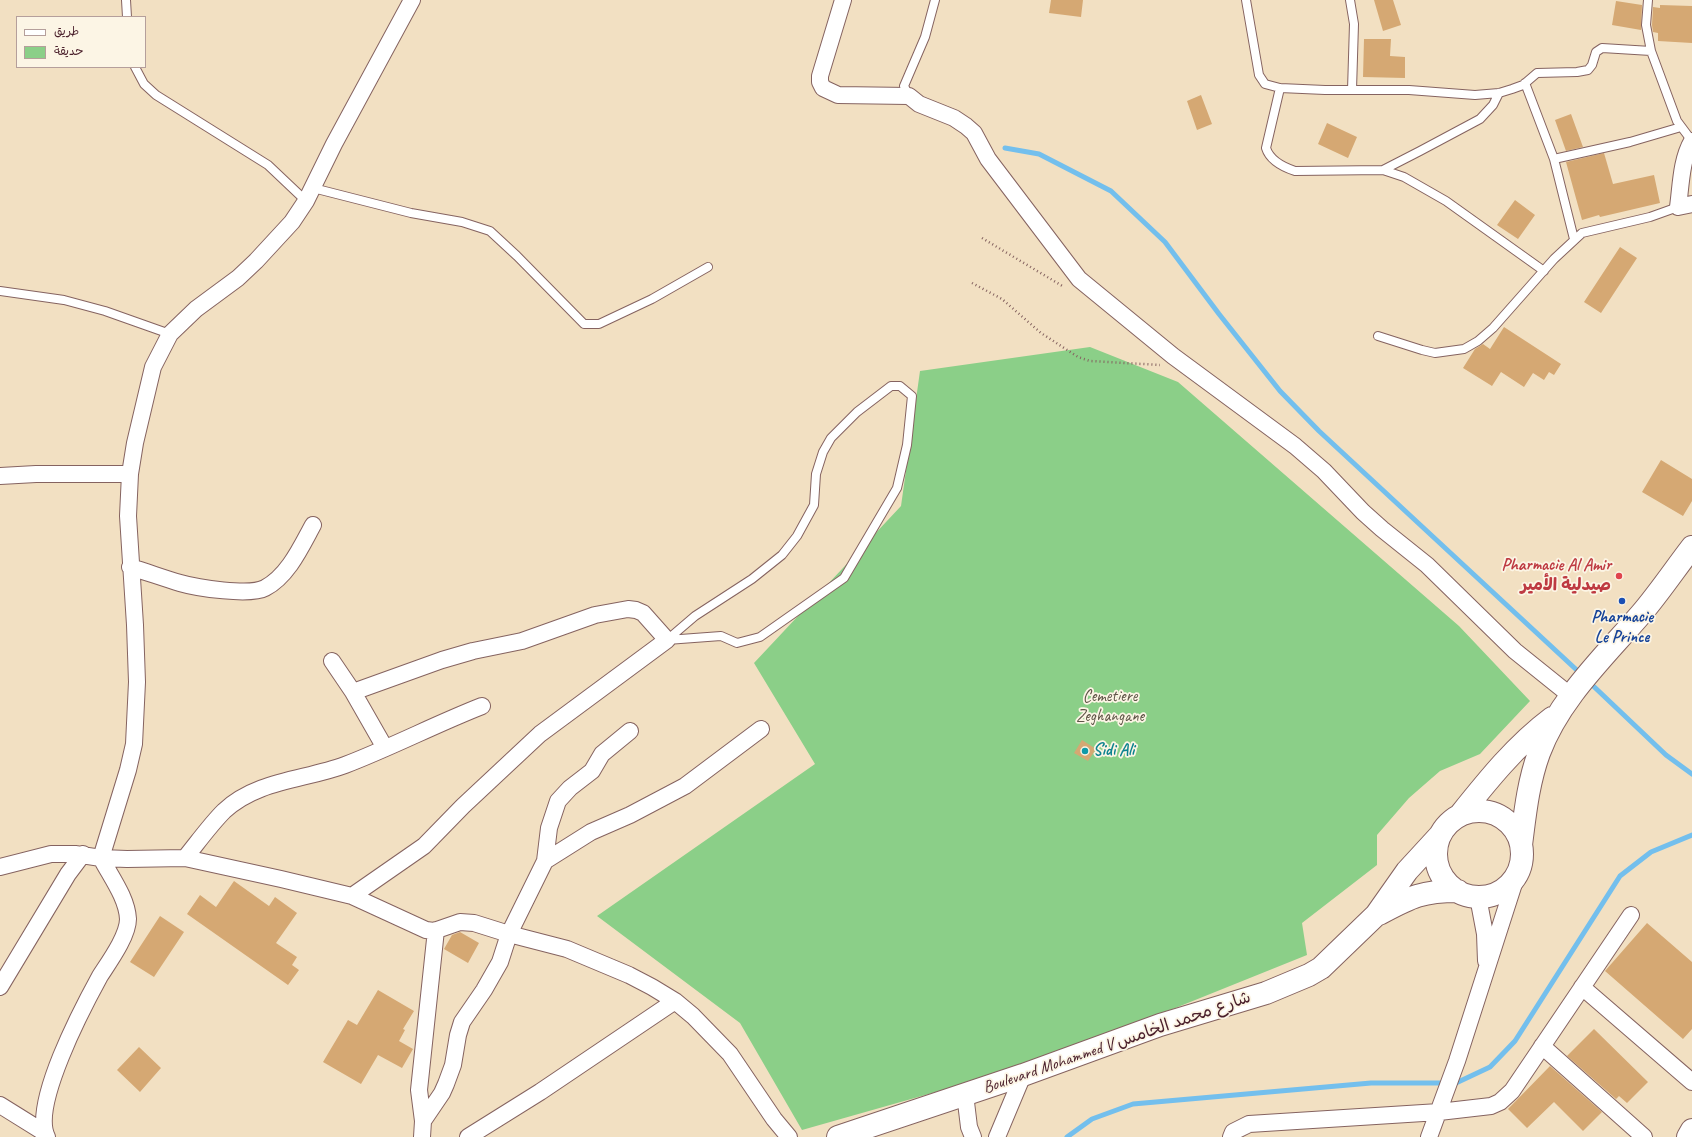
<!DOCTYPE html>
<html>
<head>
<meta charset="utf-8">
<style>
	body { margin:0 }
	#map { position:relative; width:1692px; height:1137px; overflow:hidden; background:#f2e0c2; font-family:Caveat,"Playpen Sans Arabic",sans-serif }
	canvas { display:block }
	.legend { position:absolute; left:16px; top:16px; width:130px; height:52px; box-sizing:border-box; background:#fcf5e5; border:1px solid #b59f9b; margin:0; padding:5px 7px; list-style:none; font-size:12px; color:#4a1f2b }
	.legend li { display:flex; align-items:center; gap:8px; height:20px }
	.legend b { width:20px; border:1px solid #b59f9b }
</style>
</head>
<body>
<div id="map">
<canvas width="1692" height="1137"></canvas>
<ul class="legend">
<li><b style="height:5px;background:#fff"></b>طريق</li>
<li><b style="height:11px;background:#8bcf88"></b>حديقة</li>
</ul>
</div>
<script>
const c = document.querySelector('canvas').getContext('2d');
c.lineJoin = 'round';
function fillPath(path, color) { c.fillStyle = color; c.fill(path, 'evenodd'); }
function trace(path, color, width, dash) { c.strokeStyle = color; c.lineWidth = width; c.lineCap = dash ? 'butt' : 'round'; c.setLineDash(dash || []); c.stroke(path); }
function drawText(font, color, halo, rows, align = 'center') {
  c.font = font + ' Caveat,"Playpen Sans Arabic",sans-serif'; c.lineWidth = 3.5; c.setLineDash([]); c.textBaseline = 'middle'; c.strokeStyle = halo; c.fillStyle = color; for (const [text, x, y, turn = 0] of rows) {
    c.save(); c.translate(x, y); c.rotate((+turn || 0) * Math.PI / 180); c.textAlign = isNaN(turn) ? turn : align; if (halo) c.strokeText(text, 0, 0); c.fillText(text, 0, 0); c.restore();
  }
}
const green = new Path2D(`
	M1090,347L1178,382L1459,626L1530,701L1480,754L1440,771L1409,798L1377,835V865L1302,923L1307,955L1071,1050L957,1086L802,1130L740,1023L597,916L815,764L754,663L901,506L920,371Z`);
const stream = new Path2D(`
	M1005,148L1039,154L1111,191L1165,242L1219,314L1280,391L1319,431L1581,674
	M1588,681L1666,755L1692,774
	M1067,1137L1092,1119L1133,1104L1371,1083H1456L1490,1067L1515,1041L1620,876L1651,852L1692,835`);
const building = new Path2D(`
	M1051,0H1083L1081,17L1049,13Z
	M1374,0H1393L1401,25L1383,31Z
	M1616,1L1642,5L1641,30L1612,25Z
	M1660,5L1692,6V43L1658,41V33L1653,32L1652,25L1653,7L1660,8Z
	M1364,39H1391L1390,56L1405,57V78L1363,77Z
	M1201,95L1212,124L1197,130L1187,101Z
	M1571,114L1583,147L1566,151L1555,120Z
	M1327,123L1357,137L1348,158L1318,144Z
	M1604,153L1613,184L1654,175L1660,203L1600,217L1599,215L1582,220L1566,162Z
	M1515,200L1535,215L1518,239L1497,225Z
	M1620,247L1637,258L1601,313L1584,302Z
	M1504,327L1561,364L1554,375L1549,372L1544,380L1533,373L1524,387L1501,372L1492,386L1463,368L1475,349L1483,344L1490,349Z
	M1661,460L1692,479V501L1683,516L1642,492Z
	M1082,740L1096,749L1088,761L1074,753Z
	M234,881L269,906L275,897L297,913L276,943L297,957L292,965L299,970L288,985L187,914L200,895L216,907Z
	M160,916L184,932L154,977L130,962Z
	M1647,923L1692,962V1029L1683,1039L1605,971Z
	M460,932L479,943L468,963L444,949L452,935Z
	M378,990L414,1011L403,1029L405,1030L399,1041L413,1049L402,1068L378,1055L361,1084L323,1062L348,1020L357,1025Z
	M1594,1029L1648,1082L1627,1103L1619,1096L1616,1099L1567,1056Z
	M139,1047L161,1068L140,1092L117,1070Z
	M1550,1066L1602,1112L1583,1131L1554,1102L1527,1128L1508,1109Z`);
const path = new Path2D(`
	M982,238L1064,287
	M972,283L1002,299L1041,333L1078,357L1090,361L1160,365`);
const lane = new Path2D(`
	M126,0L127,17
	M1246,0L1259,75L1265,84L1280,88L1325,90H1409L1475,95L1499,93L1512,89L1523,85L1537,73L1577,72L1588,70L1592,65L1596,52L1602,48L1651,51
	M1350,0L1354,24L1352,90
	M1648,0L1646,25L1651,51L1677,121L1692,141
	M135,67L144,84L156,95L268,165L306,201
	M1525,83L1554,159L1574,239
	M1280,88L1266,148C1270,161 1283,167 1295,171L1383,170L1404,177L1446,201L1544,271
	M909,96L904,86L925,37L935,0
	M1554,159L1630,142L1681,127
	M1383,170L1420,151L1480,119L1493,105L1499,93
	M313,188L411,213L462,222L490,231L517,256L584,324H599L652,299L708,267
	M0,291L64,300L105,311L170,334
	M1378,336L1422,350L1435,353L1464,349L1478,341L1493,328L1554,259L1582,233L1650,217L1678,207
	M891,386H900L912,396L907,445L897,488L844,578L760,637L737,643L721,636L667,640L695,616L752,579L782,555L797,536L814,505L816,474L823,452L831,438L857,412Z`);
const street = new Path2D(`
	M843,0L820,76V82L823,88L838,95L909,96L919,104L954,118L966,126L974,133L988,159L1079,279L1173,356L1295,446L1324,471L1363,512L1382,529L1427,565L1515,651L1571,696
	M1692,141C1681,160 1681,185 1678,207L1692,204
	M0,476L36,474H130
	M130,567C147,572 163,578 180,583C197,588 250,596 265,588C288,576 301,547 313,525
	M332,661L353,692L385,748
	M185,858C198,842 210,825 224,811C257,780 305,780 345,765C392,747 436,724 482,706
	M545,861L591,832L630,815L685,786L761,729
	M0,867L51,854H75L101,858L127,859L185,858L281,879L352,896L426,930L434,931L460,922L474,923L509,934L567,949L629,975L652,987L675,1001L693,1016L730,1054L774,1119L789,1137
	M352,896L424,846L463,806L540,734L667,640L643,613L636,610L628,609L595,615L522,641L473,651L442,660L353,692
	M1478,897L1485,934L1486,961
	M0,987L68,874L83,854
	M1582,987L1692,1082
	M1542,1046L1644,1137
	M965,1094L969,1127L973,1137
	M0,1105L45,1133
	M423,1121L442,1093L446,1084L453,1065L458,1035L462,1022L484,990L500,962L509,934L545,861L549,828L558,801L570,788L592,771L602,754L630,731
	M47,1137C31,1105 83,1007 100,976C109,962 128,936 128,919C127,898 111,877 101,858L128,770L134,744L137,682L135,625L128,516L130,474L135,443L153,367L170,334L196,309L238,278L256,261L292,222L306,201L334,144L412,0
	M422,1137L423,1121L419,1090L436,930
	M468,1137L540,1092L675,1001
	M997,1137L1023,1075
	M1231,1137L1233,1132L1249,1124L1439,1112L1491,1106L1500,1102L1512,1091L1631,915
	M1429,1137L1457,1061L1519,868`);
const secondary = new Path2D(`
	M1436 854a43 43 0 1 1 86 0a43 43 0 1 1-86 0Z
	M1460,815C1488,780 1516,745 1552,718
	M1521,845C1525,814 1528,783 1539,753C1559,699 1604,657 1641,614C1659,593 1675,569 1692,547
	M1379,914C1411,897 1421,891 1458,891
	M838,1137L1023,1075L1160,1025L1266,993L1309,975L1321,968L1376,915L1407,871L1441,834
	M1688,1137L1692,1130`);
const markers = [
	[1619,576,4,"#e0444e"],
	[1622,601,4,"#1a4fb4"],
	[1085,751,4,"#0f9aa8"]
];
const healthNames = [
	["Pharmacie Al Amir",1611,566],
	["صيدلية الأمير",1611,586]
];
const transitNames = [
	["Pharmacie",1622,618],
	["Le Prince",1622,638]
];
const parkNames = [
	["Cemetiere",1110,697],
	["Zeghangane",1110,717]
];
const cultureNames = [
	["Sidi Ali",1093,751]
];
const streetNames = [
	["Boulevard Mohammed V شارع محمد الخامس",1117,1043,-19]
];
fillPath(green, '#8bcf88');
trace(stream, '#73bfed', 5);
fillPath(building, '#d5a873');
trace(lane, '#856360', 10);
trace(street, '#856360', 18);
trace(secondary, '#856360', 24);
trace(path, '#856360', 2.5, [1, 3]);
trace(lane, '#fff', 8);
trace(street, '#fff', 16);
trace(secondary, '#fff', 22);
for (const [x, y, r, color] of markers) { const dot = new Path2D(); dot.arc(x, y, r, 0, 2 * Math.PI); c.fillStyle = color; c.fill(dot); trace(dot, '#fcf5e5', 1.5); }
drawText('bold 17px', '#be3a42', '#fcf5e5', healthNames, 'right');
drawText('bold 17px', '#164399', '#fcf5e5', transitNames);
drawText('17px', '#5e5447', '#fcf5e5', parkNames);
drawText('bold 17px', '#0d838f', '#fcf5e5', cultureNames, 'left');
drawText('17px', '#4a1f2b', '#fcf5e5', streetNames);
</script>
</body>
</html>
